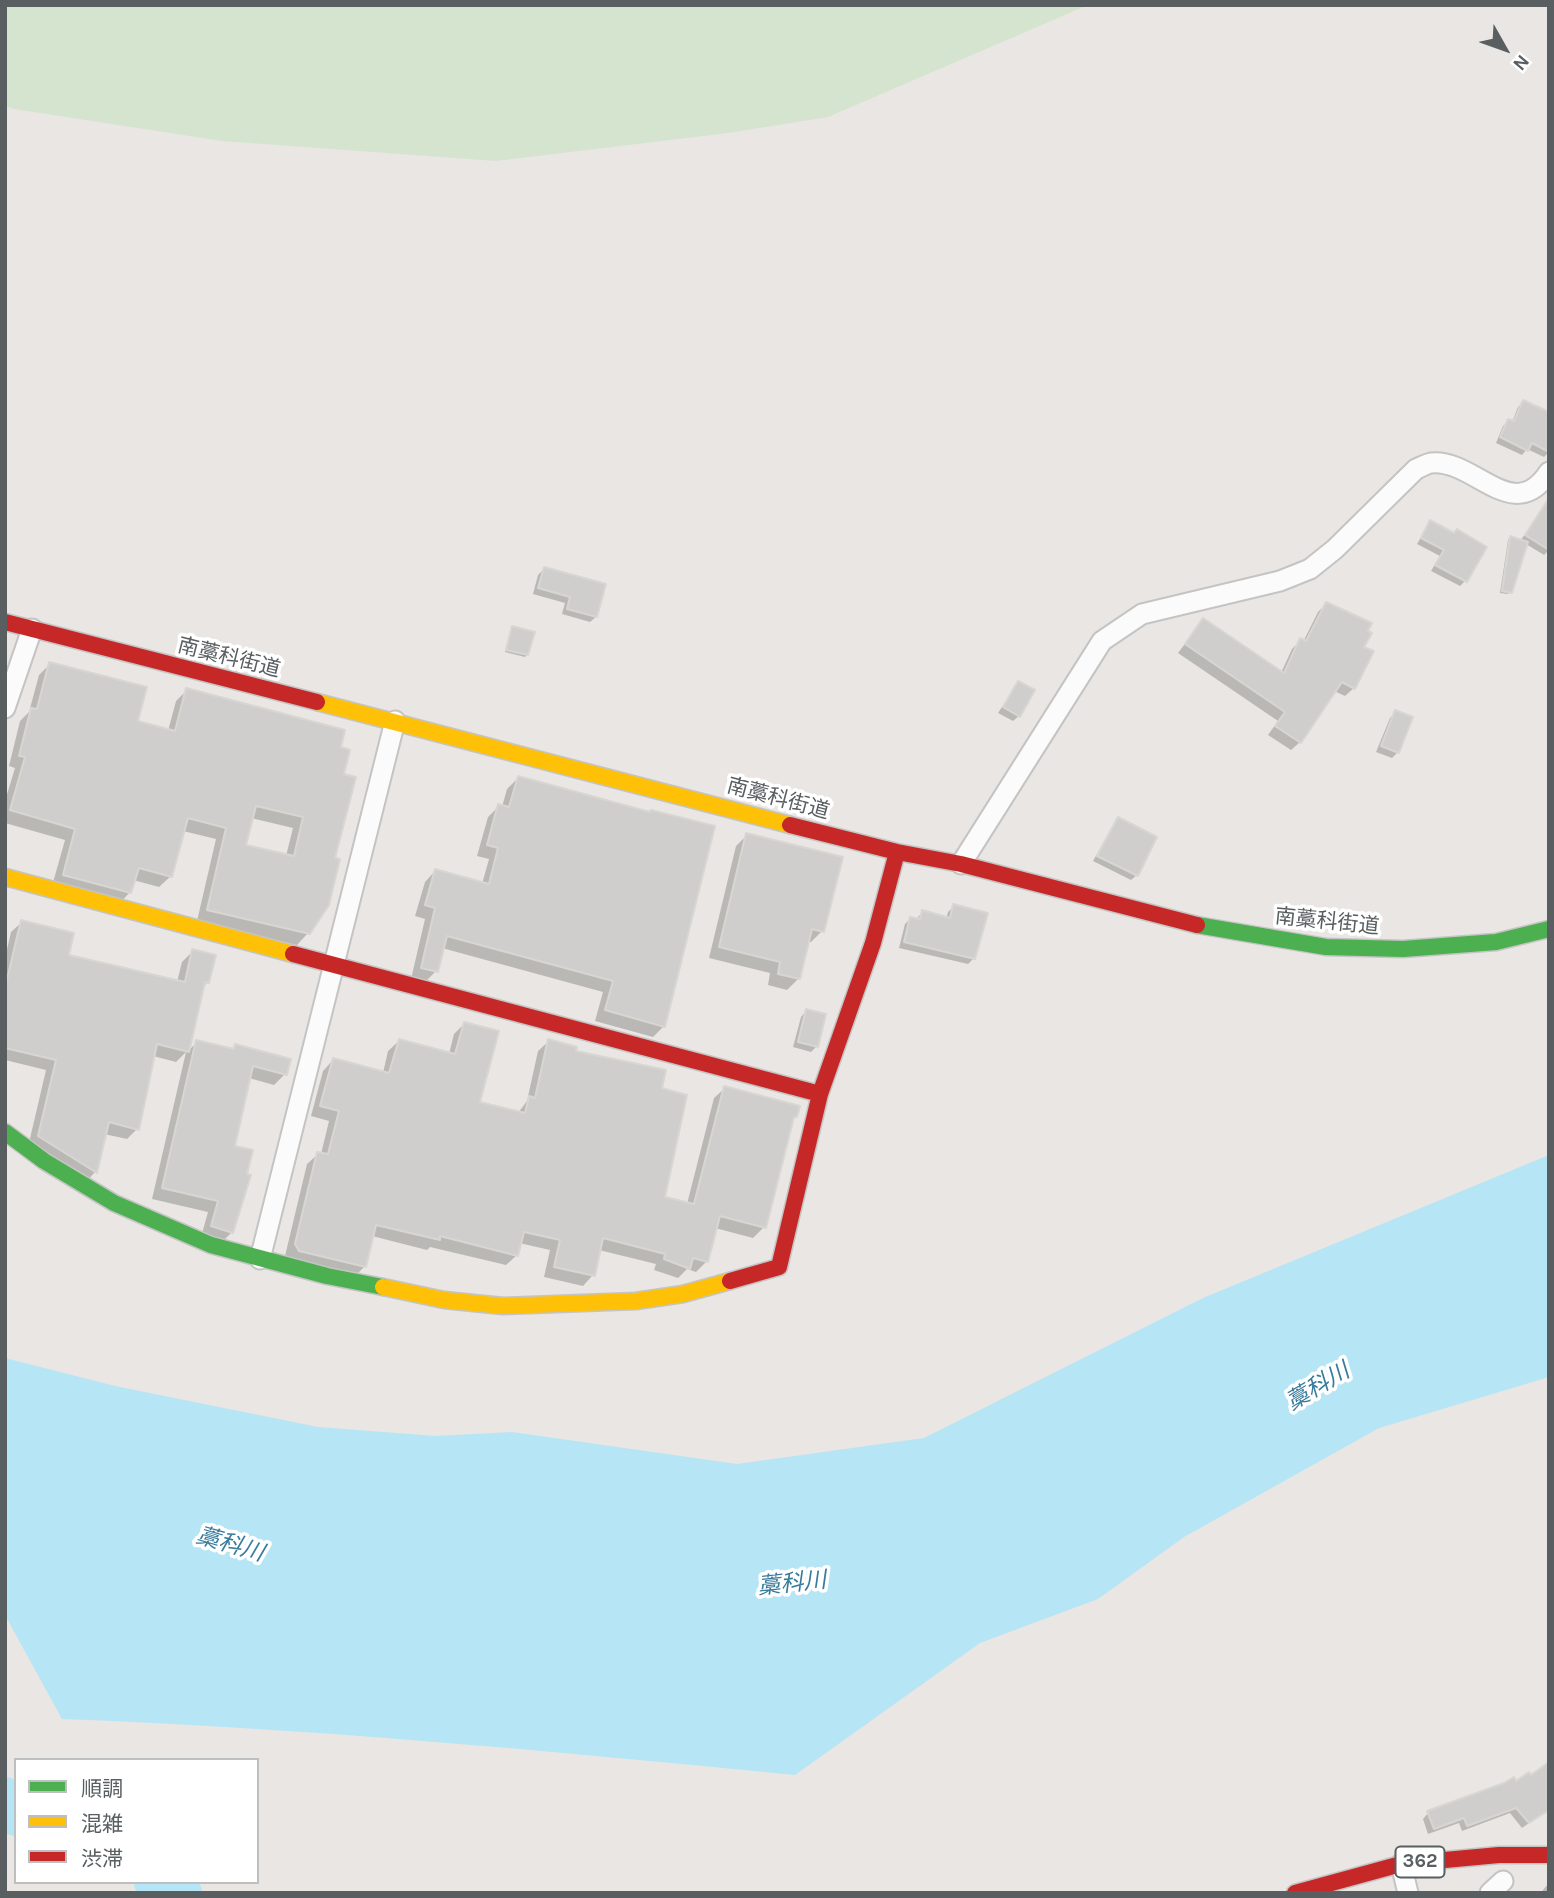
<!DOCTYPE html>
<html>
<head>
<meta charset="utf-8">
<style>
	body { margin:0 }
	#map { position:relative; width:1554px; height:1898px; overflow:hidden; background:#e9e6e3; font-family:Karla,"Noto Sans JP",sans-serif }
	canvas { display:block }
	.frame { position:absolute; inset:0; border:7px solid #595e61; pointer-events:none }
	.legend { position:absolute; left:14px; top:1758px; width:245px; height:126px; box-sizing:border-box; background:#fff; border:2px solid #bdbfc0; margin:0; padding:9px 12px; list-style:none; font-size:21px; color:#595e61 }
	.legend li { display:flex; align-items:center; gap:14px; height:35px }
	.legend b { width:35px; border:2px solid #bdbfc0 }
	.north { position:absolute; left:1470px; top:14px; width:70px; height:70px; -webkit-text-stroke:5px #fff; paint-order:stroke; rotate:130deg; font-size:19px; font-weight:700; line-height:28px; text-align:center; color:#595e61 }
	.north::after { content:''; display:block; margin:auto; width:24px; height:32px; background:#595e61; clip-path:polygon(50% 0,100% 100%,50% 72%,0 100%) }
</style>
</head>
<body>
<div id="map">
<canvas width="1554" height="1898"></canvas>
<div class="frame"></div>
<ul class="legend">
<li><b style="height:9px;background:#4caf50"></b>順調</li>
<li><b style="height:9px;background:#ffc107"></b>混雑</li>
<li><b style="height:9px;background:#c62828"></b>渋滞</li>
</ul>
<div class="north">N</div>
</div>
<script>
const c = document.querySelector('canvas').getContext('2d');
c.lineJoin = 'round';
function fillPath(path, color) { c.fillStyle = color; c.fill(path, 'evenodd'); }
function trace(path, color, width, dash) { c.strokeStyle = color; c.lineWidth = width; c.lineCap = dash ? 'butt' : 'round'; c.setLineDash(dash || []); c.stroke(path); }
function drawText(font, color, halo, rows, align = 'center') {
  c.font = font + ' Karla,"Noto Sans JP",sans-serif'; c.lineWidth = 7; c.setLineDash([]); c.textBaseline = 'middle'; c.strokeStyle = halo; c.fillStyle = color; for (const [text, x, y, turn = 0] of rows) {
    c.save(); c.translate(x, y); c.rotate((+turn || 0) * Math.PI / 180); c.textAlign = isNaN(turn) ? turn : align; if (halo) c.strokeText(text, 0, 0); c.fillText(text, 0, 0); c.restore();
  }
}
const green = new Path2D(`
	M5,5H1088L828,117L728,133L496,161L222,141L14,109L5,106Z`);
const water = new Path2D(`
	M1549,1155V1377L1379,1428L1184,1537L1098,1599L980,1643L795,1775C551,1751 307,1728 62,1719L5,1615V1358L115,1386L318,1427L435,1436L512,1432L737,1464L924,1438L1203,1298Z`);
const shadow = new Path2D(`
	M1524,402L1549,433V452L1544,457L1527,449L1522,455L1496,443L1503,426L1508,421L1512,422L1518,407Z
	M1549,501V550L1544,555L1526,544L1510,592L1508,594L1500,593L1508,540L1510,538L1520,541Z
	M1430,522L1465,581L1460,586L1431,571L1440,556L1417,544Z
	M544,569L596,617L590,622L562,614L565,603L533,594L538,575Z
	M1326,604L1362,647L1354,688L1345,696L1334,691L1300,742L1291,750L1268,735L1278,721L1178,653L1203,620L1281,673L1292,649L1301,640L1303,642L1318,612Z
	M513,628L527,655L525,657L505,652Z
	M50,664L136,723L168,731L176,701L187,690L343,731L308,933L297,945L197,921L216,839L183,831L171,876L159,887L133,880L130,892L119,904L52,886L65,840L5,823V801L15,768L9,766L20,721L29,712L39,675ZM251,818L293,828L286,856L244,846Z
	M1018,683L1019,716L1013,721L998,713Z
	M1396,712L1398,752L1392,758L1376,752L1390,718Z
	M518,778L664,1026L653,1037L595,1021L603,992L442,948L436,971L425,982L411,979L425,919L415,916L425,882L435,871L482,884L489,859L477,856L488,817L499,806L502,807L507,789Z
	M1119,819L1137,875L1131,880L1093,861L1114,824Z
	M747,835L822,931L811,942L807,941L798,979L787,990L768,985L770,973L709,958L736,846Z
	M954,906L974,958L968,964L899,948L905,924L911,918L916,920L922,912L946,919L948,912Z
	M22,922L67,957L177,982L182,962L193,951L208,982L202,988L187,1052L197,1042L232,1050L236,1046L285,1074L274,1085L249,1078L233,1147L232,1232L221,1243L201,1237L208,1212L152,1199L186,1052L176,1062L153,1056L137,1129L127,1139L104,1134L95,1172L85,1183L28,1147L46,1070L5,1060V958L11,932Z
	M806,1011L817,1046L811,1052L793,1047L801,1017Z
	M464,1024L477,1103L518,1113L527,1101L538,1051L549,1041L660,1089L663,1198L687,1204L714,1098L725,1088L796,1117L791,1121L764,1227L753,1238L715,1228L707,1261L696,1272L687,1269L678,1278L654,1270L656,1264L599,1250L593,1275L583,1286L544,1277L550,1250L519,1243L517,1255L506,1265L430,1247L427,1250L372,1236L365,1266L354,1277L285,1256L307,1164L318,1154H321L329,1121L311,1116L323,1071L333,1060L383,1073L388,1051L399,1041L449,1054L454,1034Z
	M1530,1777L1549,1809L1522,1828L1510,1813L1462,1831L1459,1823L1428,1834L1423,1819L1428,1813Z
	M1548,1884L1549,1893H1542L1543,1890Z`);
const river = new Path2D(`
	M5,1797L16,1816
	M154,1882L182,1893`);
const building = new Path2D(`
	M1523,400L1549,412V452L1532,443L1528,451L1500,437L1508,419L1514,421Z
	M1549,498V550L1525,535Z
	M1430,520L1454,533L1457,529L1487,547L1467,582L1435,565L1444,550L1421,538Z
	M1510,536L1528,542L1512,593L1502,591Z
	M544,567L606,584L597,617L567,609L570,597L538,588Z
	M1326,602L1372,623L1368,631L1372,633L1364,647L1374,651L1355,689L1342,682L1301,743L1275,726L1285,712L1185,644L1203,618L1284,673L1300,638L1306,641Z
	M512,626L535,632L528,655L506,650Z
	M49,662L147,687L138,721L175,731L186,688L345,730L341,747L350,750L344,774L356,777L335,858L340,859L329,905L310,934L207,910L226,828L188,818L172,877L139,868L131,893L63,875L75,829L10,810L25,757L19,756L31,708L37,709ZM256,806L303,817L294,856L246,845Z
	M1018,681L1035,690L1020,717L1003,707Z
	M1395,710L1413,717L1399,753L1381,746Z
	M518,776L650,812L651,810L715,826L665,1027L605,1010L613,981L447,936L438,972L421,968L435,908L425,905L435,869L489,884L498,848L487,845L498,804L509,807Z
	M1118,817L1157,837L1138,876L1097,856Z
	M746,833L843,857L824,932L812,929L800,979L778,974L780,962L719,947Z
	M953,904L988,913L975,959L904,942L910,917L920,919L922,910L950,918Z
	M21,920L74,933L69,955L185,982L192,949L216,955L209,983L205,982L189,1052L157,1044L139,1130L109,1122L97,1173L38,1136L56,1060L5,1048V988Z
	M806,1009L826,1014L818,1047L798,1042Z
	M464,1022L499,1031L480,1102L525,1113L529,1096L535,1098L548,1039L577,1047L576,1051L666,1070L662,1088L687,1095L665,1197L694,1204L724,1086L800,1106L797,1117H794L766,1228L720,1216L708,1262L693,1258L690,1269L664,1259L665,1254L603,1238L595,1276L554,1267L560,1240L524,1232L518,1256L440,1236V1240L376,1225L366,1267L299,1251L295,1244L317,1152L328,1154L339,1111L320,1106L333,1058L389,1073L399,1039L455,1054Z
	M196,1040L234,1049L235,1044L291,1059L287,1075L253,1066L235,1146L253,1150L247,1174L251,1175L233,1233L211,1226L218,1201L162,1188Z
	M1549,1762V1810L1529,1823L1516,1808L1467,1826L1464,1818L1434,1829L1427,1811L1504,1783L1514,1777L1516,1781L1529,1772L1531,1775Z`);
const street = new Path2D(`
	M5,708L32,629
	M961,864L1102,641L1142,614L1280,581L1310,569L1335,549L1416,469C1421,467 1426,464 1431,463C1474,458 1513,527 1549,472
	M260,1259L395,721
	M1401,1864L1408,1893
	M1490,1893L1503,1881`);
const fast = new Path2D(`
	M1197,925L1326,947L1403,949L1496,942L1549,929
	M5,1132L44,1161L114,1203L211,1245L327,1276L383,1287`);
const slow = new Path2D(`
	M317,702L790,825
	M5,877L293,954
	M383,1287L444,1300L503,1306L636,1301L683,1294L730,1281`);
const jam = new Path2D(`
	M5,622L317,702
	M790,825L897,852L961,864L1197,925
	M293,954L820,1094
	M730,1281L779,1267L820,1094L873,943L897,852
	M1295,1893L1401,1864L1499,1855H1549`);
const shields = [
	[1420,1862,49]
];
const shieldNames = [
	["362",1420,1862]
];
const streetNames = [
	["南藁科街道",229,658,14],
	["南藁科街道",778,799,15],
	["南藁科街道",1327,922,6]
];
const waterNames = [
	["藁科川",1318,1387,-31],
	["藁科川",230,1545,16],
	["藁科川",792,1584,-6]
];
fillPath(green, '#d5e4ce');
fillPath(water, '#b6e5f5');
fillPath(shadow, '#0003');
trace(river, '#b6e5f5', 40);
fillPath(building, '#d0cecd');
trace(building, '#d8d6d2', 2);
trace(street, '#c4c4c4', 23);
trace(fast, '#c4c4c4', 19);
trace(slow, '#c4c4c4', 19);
trace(jam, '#c4c4c4', 19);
trace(street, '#fcfbfb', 19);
trace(fast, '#4caf50', 16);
trace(slow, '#ffc107', 16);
trace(jam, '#c62828', 16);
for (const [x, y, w] of shields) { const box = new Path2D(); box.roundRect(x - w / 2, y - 15.5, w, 31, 5); c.fillStyle = '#fff'; c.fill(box); trace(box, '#595e61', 2); }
drawText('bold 19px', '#595e61', null, shieldNames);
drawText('21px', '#595e61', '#fff', streetNames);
drawText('italic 23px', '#397b9c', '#fff', waterNames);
</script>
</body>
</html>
